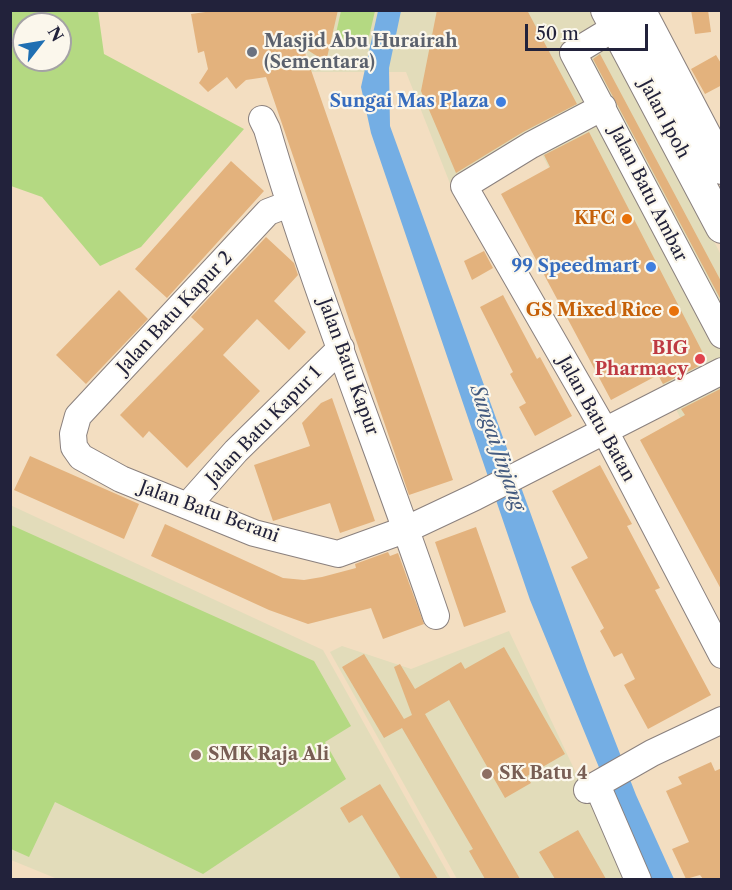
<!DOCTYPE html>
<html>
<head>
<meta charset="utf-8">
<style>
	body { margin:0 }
	#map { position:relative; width:732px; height:890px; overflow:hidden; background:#f3dec1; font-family:"Libre Caslon Text",serif }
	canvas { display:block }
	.frame { position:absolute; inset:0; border:12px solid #22223b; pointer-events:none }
	.north { position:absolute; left:12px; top:12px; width:60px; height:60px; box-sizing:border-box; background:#fbf7ec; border:2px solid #a4a2a5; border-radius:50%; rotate:59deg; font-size:16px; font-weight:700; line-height:24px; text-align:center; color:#22223b }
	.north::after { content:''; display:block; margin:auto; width:21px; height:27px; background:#1f6fb2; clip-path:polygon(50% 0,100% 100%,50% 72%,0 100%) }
	.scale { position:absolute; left:525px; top:24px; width:123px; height:27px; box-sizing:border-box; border:3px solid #22223b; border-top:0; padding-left:8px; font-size:18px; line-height:21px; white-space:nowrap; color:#22223b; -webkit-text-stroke:4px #fbf7ec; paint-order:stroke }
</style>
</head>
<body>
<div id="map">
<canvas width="732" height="890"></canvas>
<div class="frame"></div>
<div class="north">N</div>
<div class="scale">50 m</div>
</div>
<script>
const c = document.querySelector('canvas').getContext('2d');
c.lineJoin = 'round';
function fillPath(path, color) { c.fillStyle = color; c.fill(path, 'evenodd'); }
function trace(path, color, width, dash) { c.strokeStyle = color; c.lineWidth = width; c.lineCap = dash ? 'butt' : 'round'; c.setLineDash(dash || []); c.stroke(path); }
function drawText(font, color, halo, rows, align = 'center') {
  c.font = font + ' "Libre Caslon Text",serif'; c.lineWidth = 4.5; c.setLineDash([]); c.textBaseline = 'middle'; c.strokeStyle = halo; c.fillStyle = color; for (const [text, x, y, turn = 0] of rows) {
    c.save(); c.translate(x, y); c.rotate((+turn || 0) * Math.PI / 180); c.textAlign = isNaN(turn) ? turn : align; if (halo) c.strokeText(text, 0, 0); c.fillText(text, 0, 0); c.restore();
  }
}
const built = new Path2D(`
	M301,11H595L721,255V495L537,145L451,186L406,72H310Z
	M10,505L323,650L451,879L60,880L11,860Z
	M509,631L626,879H457L330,652L342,646L411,669Z`);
const green = new Path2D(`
	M10,11H98L104,54L244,129L141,247L100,266L42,197L11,186ZM24,24H60V60H24Z
	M341,11H375L367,45L335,38Z
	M11,525L314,661L351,726L325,742L346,779L203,874L55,802L29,857L11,849Z`);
const water = new Path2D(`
	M378,11H401L389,68L390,126L587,669L636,795L674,879H645L530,600L371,133L361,87Z`);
const building = new Path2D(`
	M220,10H338L326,62L303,47L453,480L409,495L266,77L246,80L236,89L227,77L208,92L199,83L208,69L204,51L198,53L191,14Z
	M437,10H527L577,104L523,132L456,173L421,91Z
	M691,10H708L711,32L695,34Z
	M600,54L722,283V302L593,59Z
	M716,55L722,65V85L705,94L691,69Z
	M589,132L703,353V364L663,384L658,375L611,400L501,194L550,167L544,155Z
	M231,161L264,191L167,298L135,269Z
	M266,237L294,263L298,275L274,301L306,332L289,350L257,319L223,355L260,391L187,468L149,431L143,438L120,415L204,329L191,317Z
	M484,251L493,268L472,280L464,261Z
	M119,290L148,319L86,384L56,355Z
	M503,295L537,359L540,357L572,416L535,436L519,407L526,403L510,374L513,372L480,307Z
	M722,388V591L640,440L685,415L681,409Z
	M332,398L375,521L340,533L330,503L273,521L254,465L310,446L302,423L321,403Z
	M30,456L139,504L124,539L14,490Z
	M600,465L632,524L627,526L660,588L655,590L711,695L648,729L624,685L635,679L622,653L614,657L600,631L604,628L571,567L588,558L552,491Z
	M165,524L283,578L304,580L322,577L356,568L355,564L388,552L390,556L398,553L424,624L383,639L371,608L308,624L269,610L151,556Z
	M476,527L506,612L464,627L435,542Z
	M504,647L565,754L527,776L531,783L505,798L449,700L425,714L520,879H485L469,851L473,849L402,728L384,738L342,667L364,654L404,719L412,715L394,667L400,664L415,689L461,662L465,669Z
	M711,762L715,771L722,768V879H703L700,875L686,879L672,849L689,842L666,791L682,784L678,777Z
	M380,784L438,879H401L362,815L349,823L340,808Z
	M578,830L606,879H555L539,852Z`);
const minor = new Path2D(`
	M616,27L573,53L722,335
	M603,107L531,145L464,186L605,431L722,655
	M262,119L267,129C315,294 381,453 436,616
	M289,204L268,212L78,416L73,434L74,447L81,457L121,479L254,533L338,554L407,529L475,497L722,371
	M188,505L236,451L341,348
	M597,785L638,880
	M587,790L652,753L722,720`);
const major = new Path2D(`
	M607,10L722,227
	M639,10L722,168`);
const markers = [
	[252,52,6,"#6b7280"],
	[501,102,6,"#3f7fe0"],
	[627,219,6,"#e8710a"],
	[651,267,6,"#3f7fe0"],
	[674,311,6,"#e8710a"],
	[700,359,6,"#e0444e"],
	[196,755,6,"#8d6e63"],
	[487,774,6,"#8d6e63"]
];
const worshipNames = [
	["Masjid Abu Hurairah",264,42],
	["(Sementara)",264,63]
];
const shopNames = [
	["Sungai Mas Plaza",489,102],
	["99 Speedmart",639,267]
];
const streetNames = [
	["Jalan Ipoh",664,119,62],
	["Jalan Batu Ambar",648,194,63],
	["Jalan Batu Kapur 2",175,313,-47],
	["Jalan Batu Kapur",348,367,70],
	["Jalan Batu Batan",596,419,61],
	["Jalan Batu Kapur 1",264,426,-46],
	["Jalan Batu Berani",209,512,20]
];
const foodNames = [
	["KFC",615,219],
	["GS Mixed Rice",662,311]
];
const healthNames = [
	["BIG",688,349],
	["Pharmacy",688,370]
];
const educationNames = [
	["SMK Raja Ali",208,755],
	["SK Batu 4",499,774]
];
const waterNames = [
	["Sungai Jinjang",497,448,71]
];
fillPath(built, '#e2dcba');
fillPath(green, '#b4d982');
fillPath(water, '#74aee4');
fillPath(building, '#e3b27d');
trace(minor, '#8a807e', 28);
trace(major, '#8a807e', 34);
trace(minor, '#fff', 26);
trace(major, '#fff', 32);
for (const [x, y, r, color] of markers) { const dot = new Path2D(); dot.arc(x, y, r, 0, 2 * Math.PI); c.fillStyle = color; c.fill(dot); trace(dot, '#fbf7ec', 2); }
drawText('bold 18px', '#5b616d', '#fbf7ec', worshipNames, 'left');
drawText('bold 18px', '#366cbe', '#fbf7ec', shopNames, 'right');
drawText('18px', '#22223b', '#fbf7ec', streetNames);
drawText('bold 18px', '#c56008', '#fbf7ec', foodNames, 'right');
drawText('bold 18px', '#be3a42', '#fbf7ec', healthNames, 'right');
drawText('bold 18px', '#785e54', '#fbf7ec', educationNames, 'left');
drawText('italic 20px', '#435a7f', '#fbf7ec', waterNames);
</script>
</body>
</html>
